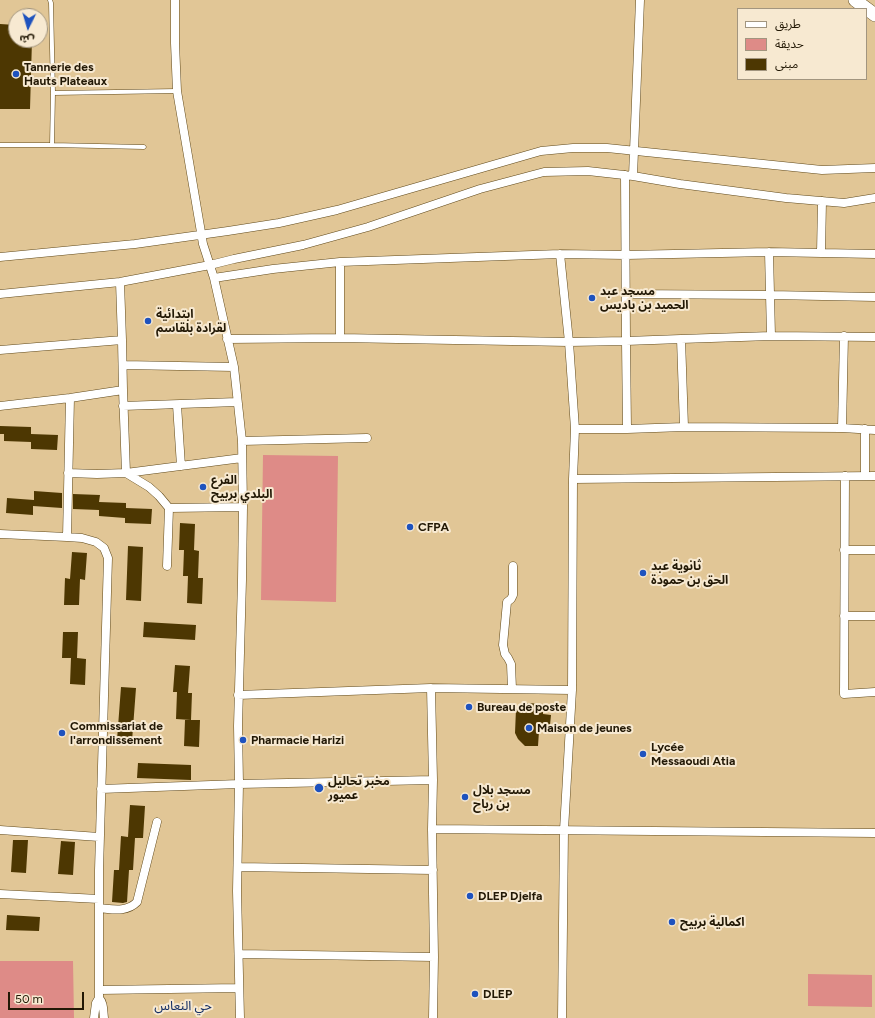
<!DOCTYPE html>
<html>
<head>
<meta charset="utf-8">
<style>
	body { margin:0 }
	#map { position:relative; width:875px; height:1018px; overflow:hidden; background:#e1c696; font-family:Figtree,"Noto Sans Arabic",sans-serif }
	canvas { display:block }
	.legend { position:absolute; left:737px; top:8px; width:130px; height:72px; box-sizing:border-box; background:#f7e9d1; border:1px solid #a2957f; margin:0; padding:5px 7px; list-style:none; font-size:12px; color:#221805 }
	.legend li { display:flex; align-items:center; gap:8px; height:20px }
	.legend b { width:20px; border:1px solid #a2957f }
	.north { position:absolute; left:8px; top:8px; width:40px; height:40px; box-sizing:border-box; background:#f7e9d1; border:1px solid #a2957f; border-radius:50%; rotate:185deg; font-size:11px; font-weight:700; line-height:16px; text-align:center; color:#221805 }
	.north::after { content:''; display:block; margin:auto; width:14px; height:18px; background:#1e52be; clip-path:polygon(50% 0,100% 100%,50% 72%,0 100%) }
	.scale { position:absolute; left:8px; top:992px; width:76px; height:18px; box-sizing:border-box; border:2px solid #221805; border-top:0; padding-left:5px; font-size:12px; line-height:14px; white-space:nowrap; color:#221805; -webkit-text-stroke:3px #f7e9d1; paint-order:stroke }
</style>
</head>
<body>
<div id="map">
<canvas width="875" height="1018"></canvas>
<ul class="legend">
<li><b style="height:5px;background:#fff"></b>طريق</li>
<li><b style="height:11px;background:#de8b87"></b>حديقة</li>
<li><b style="height:11px;background:#4d3702"></b>مبنى</li>
</ul>
<div class="north">ش</div>
<div class="scale">50 m</div>
</div>
<script>
const c = document.querySelector('canvas').getContext('2d');
c.lineJoin = 'round';
function fillPath(path, color) { c.fillStyle = color; c.fill(path, 'evenodd'); }
function trace(path, color, width, dash) { c.strokeStyle = color; c.lineWidth = width; c.lineCap = dash ? 'butt' : 'round'; c.setLineDash(dash || []); c.stroke(path); }
function drawText(font, color, halo, rows, align = 'center') {
  c.font = font + ' Figtree,"Noto Sans Arabic",sans-serif'; c.lineWidth = 4; c.setLineDash([]); c.textBaseline = 'middle'; c.strokeStyle = halo; c.fillStyle = color; for (const [text, x, y, turn = 0] of rows) {
    c.save(); c.translate(x, y); c.rotate((+turn || 0) * Math.PI / 180); c.textAlign = isNaN(turn) ? turn : align; if (halo) c.strokeText(text, 0, 0); c.fillText(text, 0, 0); c.restore();
  }
}
const green = new Path2D(`
	M263,455L338,456L336,602L261,600Z
	M0,961H73L74,1018H0Z
	M808,974L872,975V1007L808,1006Z`);
const building = new Path2D(`
	M0,24L16,25V40H32L30,109H0Z
	M0,426L31,427V434L58,435L57,450L31,449V442L4,441V434H0Z
	M34,491L62,493V508L33,506V515L6,513L7,498L34,500Z
	M73,494L100,495L99,502L126,503V508L152,509L151,524L125,523V518L99,516V510L73,509Z
	M180,523L195,524L194,550L199,551L198,578H203L202,604L187,603L188,576H183L184,550H179Z
	M128,546L143,547L141,601L126,600Z
	M72,552L87,553L85,580L80,579L79,605H64L65,578L70,579Z
	M144,622L196,625L195,640L143,637Z
	M63,632H78L77,658L86,659L85,685L70,684L71,658H62Z
	M175,665L190,666L188,693H192L191,720L176,719L177,692H173Z
	M121,687L136,688L132,741L117,740Z
	M527,703L543,704V714L551,715L550,725L543,724V731H539L538,746H525L518,739L515,733L516,709H527Z
	M185,720H200L199,747L184,746Z
	M138,763L191,765V780L137,778Z
	M130,805L145,806L143,838H135L133,870H129L127,902L123,903L112,902L114,870H119L121,836L128,837Z
	M13,840H28L26,873L11,872Z
	M61,841L75,842L73,875L58,874Z
	M7,915L40,917L39,931L6,930Z`);
const service = new Path2D(`
	M53,93L177,91
	M0,145H52L53,93L51,3L50,0
	M52,145L144,147`);
const minor = new Path2D(`
	M175,0V43L177,91L203,244L214,278L234,367L242,441L243,507L242,580L238,726L239,784L237,891L240,1018
	M633,176L640,0
	M769,252L771,336
	M821,253L822,201
	M560,254L569,342L575,429L573,479
	M0,257L135,244L228,231L279,223L337,210L541,151L573,148H607L822,170L875,168
	M214,278L273,269L340,262
	M120,282L122,340L123,390L126,473L242,458
	M0,294L120,282L210,265L234,259L303,245L368,227L480,189L544,172L588,171L633,176L680,184L786,198L844,203L875,198
	M626,294L770,295L875,297
	M875,337L771,336L681,339L684,427L842,428L875,430
	M340,338V262L560,254L626,255L769,252L875,254
	M227,339L340,338L569,342L626,341L625,175
	M681,339L626,341L627,429L684,427
	M0,350L122,340
	M123,365L234,367
	M177,405L181,466
	M0,406L70,398L123,390
	M123,406L237,402
	M842,428L844,336
	M575,429H627
	M865,429V476
	M242,441L367,438
	M68,473L97,474L126,473L149,487L159,496L169,508L167,566
	M845,476L844,694L875,692
	M169,508L243,507
	M0,534L67,537L82,538L96,542L104,548L108,558L99,870V998L96,1003L94,1018
	M67,537L70,398
	M844,550H875
	M844,616H875
	M431,688L433,780L432,829
	M512,689L511,664L508,658L505,654L503,645L507,602L511,599L513,595V566
	M238,695L431,688L572,690
	M101,789L239,784L433,780
	M0,830L99,837
	M238,867L433,870
	M0,894L99,899
	M99,908C112,909 126,913 137,902L157,822
	M239,954L434,957
	M99,990L239,988
	M99,998C104,1003 103,1011 104,1018
	M433,1018L434,957L432,829L875,833
	M562,1018L564,830L572,690L573,479L875,476`);
const trunk = new Path2D(`
	M855,0L875,15`);
const markers = [
	[16,74,4,"#1e52be"],
	[592,298,4,"#1e52be"],
	[148,321,4,"#1e52be"],
	[203,487,4,"#1e52be"],
	[410,527,4,"#1e52be"],
	[643,573,4,"#1e52be"],
	[469,707,4,"#1e52be"],
	[529,728,4,"#1e52be"],
	[62,733,4,"#1e52be"],
	[243,740,4,"#1e52be"],
	[643,754,4,"#1e52be"],
	[319,788,5,"#1e52be"],
	[465,797,4,"#1e52be"],
	[470,896,4,"#1e52be"],
	[672,922,4,"#1e52be"],
	[475,994,4,"#1e52be"]
];
const poiNames = [
	["Tannerie des",24,67],
	["Hauts Plateaux",24,81],
	["مسجد عبد",600,291],
	["الحميد بن باديس",600,305],
	["ابتدائية",156,314],
	["لقرادة بلقاسم",156,328],
	["الفرع",211,480],
	["البلدي بربيح",211,494],
	["CFPA",418,527],
	["ثانوية عبد",651,566],
	["الحق بن حمودة",651,580],
	["Bureau de poste",477,707],
	["Commissariat de",70,726],
	["l'arrondissement",70,740],
	["Maison de jeunes",537,728],
	["Pharmacie Harizi",251,740],
	["Lycée",651,747],
	["Messaoudi Atia",651,761],
	["مخبر تحاليل",328,781],
	["عميور",328,795],
	["مسجد بلال",473,790],
	["بن رباح",473,804],
	["DLEP Djelfa",478,896],
	["اكمالية بربيح",680,922],
	["DLEP",483,994]
];
const neighbourhoodNames = [
	["حي النعاس",183,1006]
];
fillPath(green, '#de8b87');
fillPath(building, '#4d3702');
trace(service, '#60491a', 5);
trace(minor, '#60491a', 9);
trace(trunk, '#60491a', 14);
trace(service, '#fff', 4);
trace(minor, '#fff', 8);
trace(trunk, '#fff', 13);
for (const [x, y, r, color] of markers) { const dot = new Path2D(); dot.arc(x, y, r, 0, 2 * Math.PI); c.fillStyle = color; c.fill(dot); trace(dot, '#f7e9d1', 1.5); }
drawText('bold 12px', '#221805', '#f7e9d1', poiNames, 'left');
drawText('13px', '#142e64', '#f7e9d1', neighbourhoodNames);
</script>
</body>
</html>
